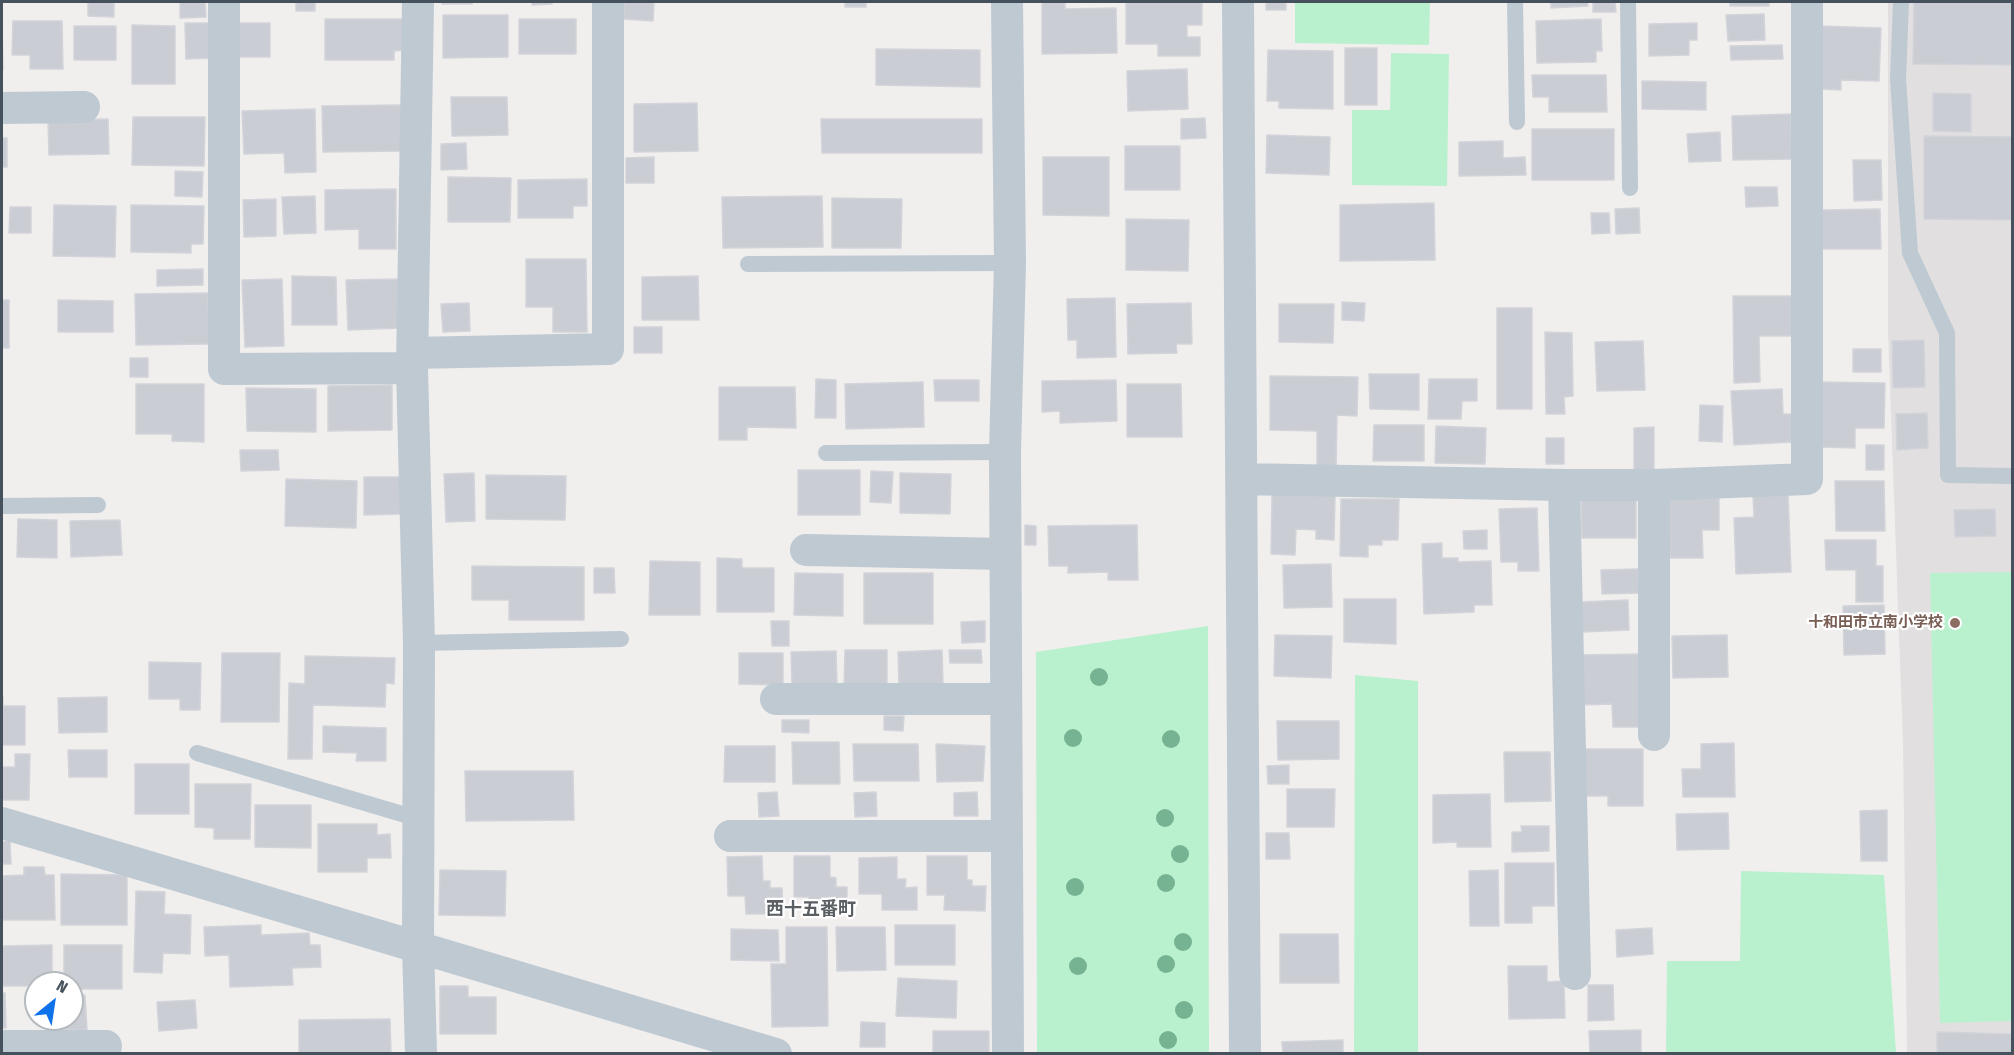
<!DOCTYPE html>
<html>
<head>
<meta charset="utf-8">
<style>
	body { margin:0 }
	#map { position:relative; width:2014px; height:1055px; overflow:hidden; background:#f1eeee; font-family:"Fira Sans Condensed",sans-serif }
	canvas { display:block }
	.frame { position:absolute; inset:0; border:3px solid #45525d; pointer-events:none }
	.north { position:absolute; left:24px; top:971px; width:60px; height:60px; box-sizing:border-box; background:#fff; border:2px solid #b5babe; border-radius:50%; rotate:30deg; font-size:16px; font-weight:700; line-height:24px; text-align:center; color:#45525d }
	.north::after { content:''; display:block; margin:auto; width:21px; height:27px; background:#0f72ea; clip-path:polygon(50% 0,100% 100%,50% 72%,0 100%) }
</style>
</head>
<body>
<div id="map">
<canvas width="2014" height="1055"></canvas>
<div class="frame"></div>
<div class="north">N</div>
</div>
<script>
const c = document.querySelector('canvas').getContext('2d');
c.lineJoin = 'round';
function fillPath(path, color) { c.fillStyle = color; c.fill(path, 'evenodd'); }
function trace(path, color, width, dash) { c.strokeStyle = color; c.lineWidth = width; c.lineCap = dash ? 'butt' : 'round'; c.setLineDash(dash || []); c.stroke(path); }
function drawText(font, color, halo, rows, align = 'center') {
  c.font = font + ' "Fira Sans Condensed","Noto Sans JP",sans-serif'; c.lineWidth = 4.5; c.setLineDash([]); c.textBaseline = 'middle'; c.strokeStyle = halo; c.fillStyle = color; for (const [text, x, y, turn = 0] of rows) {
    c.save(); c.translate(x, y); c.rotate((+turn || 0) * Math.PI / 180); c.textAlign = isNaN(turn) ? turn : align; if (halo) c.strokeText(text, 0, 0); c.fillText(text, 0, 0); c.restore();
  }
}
const education = new Path2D(`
	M1888,2H2012V1053H1907L1903,744L1888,332Z`);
const green = new Path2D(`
	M1295,2H1430L1429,45L1295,43Z
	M1391,53L1449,54L1447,186L1352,185V110H1390Z
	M2012,572V1021L1940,1023L1930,573Z
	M1208,626L1209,1053H1037L1036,652Z
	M1355,675L1418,681V1053H1354Z
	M1741,871L1884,875L1896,1053H1666L1667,961H1740Z`);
const building = new Path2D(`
	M88,2H114V17L88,16Z
	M180,2H205L206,17L180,18Z
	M296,2H315V11H296Z
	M442,2H472V4H442Z
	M532,2H552V4L532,5Z
	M624,2H654L653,21L624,19Z
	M845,2H866V7H845Z
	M1042,2H1065V9L1116,8L1117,53L1042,54Z
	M1126,2H1202V25H1187V37H1200V56H1158V44H1126Z
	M1266,2H1286V10H1266Z
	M1551,2H1587L1588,6L1551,8Z
	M1593,2H1615L1616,12H1593Z
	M1730,2H1769V6H1730Z
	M1914,2H2012V65L1913,64Z
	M1764,14L1765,40L1728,41L1726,15Z
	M443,15H508V57L443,58Z
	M325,19H404V50L394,51V60H325Z
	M519,19H576V54H519Z
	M1601,19L1602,51H1596V62L1537,63L1536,21Z
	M13,21H62L63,69H30V55H12Z
	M185,23H210L211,58L186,59Z
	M239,23H270V57H239Z
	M1697,23V40H1689V55L1649,56V24Z
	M2,25L3,70H2Z
	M132,25L175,26V84H132Z
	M74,26H116V60H74Z
	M1821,26L1881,28L1879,81L1841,80V90L1819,89Z
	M1782,45L1783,59L1731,60L1730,46Z
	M1345,48H1377V105H1345Z
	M876,49L980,50V87L876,85Z
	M1268,50L1333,51V109L1279,108V101H1267Z
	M1187,69L1188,109L1128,111L1127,71Z
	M1532,75H1606L1607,112H1549V97H1533Z
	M1642,81L1706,82V110L1642,109Z
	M1933,93L1971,94V132L1933,131Z
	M451,97H507L508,135L452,136Z
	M697,103L698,151L634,152V104Z
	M401,105L402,151L323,152L322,106Z
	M315,109L316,172L285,173L284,153L244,154L242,111Z
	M1791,114L1792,159L1733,160L1732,116Z
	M133,117H205L204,166L132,165Z
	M1205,118L1206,138L1181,139V119Z
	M108,119L109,154L49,155L48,120Z
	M821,119H982V153H822Z
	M1532,129H1614V180H1532Z
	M1720,132L1721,161L1689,162L1687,134Z
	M1267,135L1330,137L1329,175L1266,173Z
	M1924,136L2012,137V220L1924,219Z
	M2,138H7V167H2Z
	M1503,141V158L1525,157L1526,175L1459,176V142Z
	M466,143L467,169L441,170V144Z
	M1125,146H1180V190H1125Z
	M654,157V183H626V158Z
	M1043,157H1109V216L1043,215Z
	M1853,160H1881L1882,200L1854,201Z
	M175,171L203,172L202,197L175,196Z
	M448,177L511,178L510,222H448Z
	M587,179V206H573V218H518V180Z
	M1745,187H1777L1778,206L1746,207Z
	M396,189V249H359V229L325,230V190Z
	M315,196L316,233L284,234L282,197Z
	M822,196L823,247L723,248L722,197Z
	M832,198L902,199L901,248H832Z
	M276,199V236L244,237L243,200Z
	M1434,203L1435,260L1340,261V205Z
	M54,205L116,206L115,257L53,256Z
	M131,205L204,206L203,244H191V253L131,252Z
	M10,207H31V233H9Z
	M1639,208L1640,233L1616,234L1615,209Z
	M1880,209L1881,249H1822V210Z
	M1591,213H1609L1610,233L1592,234Z
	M1126,219L1189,220L1188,271L1126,270Z
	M526,259H586L587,332H553V307H526Z
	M203,269V285L157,286V270Z
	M292,276L336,277L337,325H292Z
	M698,276L699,320H642V277Z
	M282,279L284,346L245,347L242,280Z
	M399,279L401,328L348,330L346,280Z
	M208,293L209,344L136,345L135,294Z
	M1733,296H1793V336H1759L1760,382L1734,383Z
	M1115,298L1116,357L1077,358V340H1068L1067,299Z
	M2,300H9V348H2Z
	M58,300L113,301V332H58Z
	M1342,302L1365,303L1364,321L1342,320Z
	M469,303L470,331L443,332L441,304Z
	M1191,303L1192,344H1176L1177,353L1128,354L1127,304Z
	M1279,304H1334L1333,343L1279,342Z
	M1497,308H1532V409H1497Z
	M634,327H662V353H634Z
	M1545,332L1572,333L1573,396L1564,397L1565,414H1546Z
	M1924,340L1925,387L1893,388L1892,341Z
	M1643,341L1645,390L1597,391L1595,342Z
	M1853,349H1881V372H1853Z
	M130,358H148V377H130Z
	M1369,374H1419V410L1370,409Z
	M1270,376L1358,377L1357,416L1337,415L1336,468H1317V431L1270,430Z
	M816,379L836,380V418H815Z
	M1429,379H1477V401H1462L1461,419H1428Z
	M934,380H979V401H935Z
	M1116,380L1117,421L1060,423V411L1042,412V381Z
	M923,382L924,427L846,429L845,384Z
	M1822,382L1885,383L1884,428H1855V448L1822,447Z
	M136,384H204V442L172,441V434H136Z
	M1127,384H1181L1182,437H1127Z
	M392,385V430L328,431V386Z
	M719,387H795L796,428L747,427V440H719Z
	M246,388L316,389V432L247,431Z
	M1782,389L1783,414H1793L1794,442L1734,445L1731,391Z
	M1700,405L1723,406L1722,442L1699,441Z
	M1927,413L1928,448L1897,450L1896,414Z
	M1374,425H1424V461H1373Z
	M1436,426L1486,428L1485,464L1435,463Z
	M1654,427V470H1634V428Z
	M1546,438H1564V464H1546Z
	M1866,445H1884V470H1866Z
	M240,450H278L279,470L241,471Z
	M798,470H860V515H798Z
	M871,471L893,472L891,503L870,502Z
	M474,473L475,521L446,522L444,474Z
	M900,473L951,474L950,514L900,513Z
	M486,475L566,476L565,520L486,519Z
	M364,477H401L402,514L364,515Z
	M286,479L357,481L356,528L285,526Z
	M1835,481H1884L1885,531H1836Z
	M1788,493L1791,572L1736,574L1734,518L1754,517L1753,494Z
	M1272,494L1335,495L1334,540L1316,539V530L1296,529L1295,555L1271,554Z
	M1636,497V538H1582L1581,498Z
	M1669,498H1719V530H1702L1703,558H1670Z
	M1341,499H1399L1398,540H1382V545H1368V557L1340,556Z
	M1537,508L1539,571H1518V562H1501L1499,509Z
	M1995,509L1996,536L1955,537L1954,510Z
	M18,519L57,520V558L17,557Z
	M120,520L122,555L71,557L70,521Z
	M1025,525L1036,526V545H1025Z
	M1137,525L1138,580H1108V572L1068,573V566H1049L1048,526Z
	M1487,530V549H1464L1463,531Z
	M1825,540H1876V566H1883V602H1856V570H1826Z
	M1442,543V558H1458V562L1491,561L1492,605H1474V612L1424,614L1422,544Z
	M717,558L742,559V568H774V612H717Z
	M650,561L700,562V615H649Z
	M1331,564L1332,607L1284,608L1283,565Z
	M472,566L584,567V620H509V600H472Z
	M594,568H614L615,593H594Z
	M1638,569L1639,593L1602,594L1601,570Z
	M795,573L843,574V616L794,615Z
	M864,573H933V624H864Z
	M1344,599H1396V644L1344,642Z
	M1628,600L1629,630L1582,632L1580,602Z
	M1884,605L1885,654L1844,655L1843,606Z
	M771,621H789V646H772Z
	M985,621V642L962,643L961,622Z
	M1275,635L1332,636L1331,678L1274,676Z
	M1727,635L1728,677L1673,678L1672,636Z
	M845,650H887V687H844Z
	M942,650L943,684L899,686L898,652Z
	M949,650H981L982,663H950Z
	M836,651L837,685L792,686L791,652Z
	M222,653H280L279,722H221Z
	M739,653H783V685L739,684Z
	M1643,654L1645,727H1613L1612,704L1579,705L1578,655Z
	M305,656L395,658L394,684L386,683L385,707L313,705L312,759H288L289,683L305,684Z
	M149,662L201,663L200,710H180V699H149Z
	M2,697H3V706H25V745H2Z
	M107,697V732L59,733L58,698Z
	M884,716H904L903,731L884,730Z
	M782,720H809V733L782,732Z
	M1277,721H1339V759L1278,760Z
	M323,726L386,728V761H356L357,753L323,752Z
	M792,742H839L840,784H793Z
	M1734,743L1735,797H1683L1682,769H1701V744Z
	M853,744H918L919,781H854Z
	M936,744L985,746L983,781L937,782Z
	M725,746H775V782H724Z
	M1583,749H1643V806H1608V796H1583Z
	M68,750H107V777H69Z
	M1504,752H1550L1551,801L1505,802Z
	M15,754H30L29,800H2V767H15Z
	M135,764H189V814H135Z
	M1289,765V784H1268L1267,766Z
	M465,771H573L574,820L466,821Z
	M195,784H251L250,839H214V828L195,827Z
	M1287,789H1335L1334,827H1287Z
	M777,792L779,816L759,817L758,793Z
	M876,792L877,816L855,817L854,793Z
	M977,792L978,816H954V793Z
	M1490,794L1491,847H1457V842L1433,843V795Z
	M255,805H311V848L255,847Z
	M1887,810V861H1861L1860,811Z
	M1728,813L1729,849L1677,850L1676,814Z
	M318,824H377V835L390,834L391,858H367V872H318Z
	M1521,826H1549V851L1512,852V832H1522Z
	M1266,833H1289L1290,859H1266Z
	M10,841L11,864H2V842Z
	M762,856L763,881H770V888H782L783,914H746L745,896H728L727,857Z
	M794,856H830V877L836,878V887H847V911H809V897H794Z
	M927,856H967V880H972V886H986L985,911L944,910L945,895H927Z
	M897,857V879H906L905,888L917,887V910H882V894H859V858Z
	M1505,863H1554V906H1532V923H1505Z
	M24,867H44L45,875H54L55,920H2V876L24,875Z
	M440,870L506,871L505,916L439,915Z
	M1498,870L1499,926H1470L1469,871Z
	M61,874L127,875V925H61Z
	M136,891L165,892L164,914L191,915L190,954L163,953L162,973L134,972Z
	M261,925V935L309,933L310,945H320L321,967L292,968L293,985L230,987L229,955L205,956L204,927Z
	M895,925H955V965H895Z
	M786,927H827L828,1026L772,1027L771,964H786Z
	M836,927H885L886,970L837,971Z
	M1652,928L1653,954L1617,957L1616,930Z
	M731,929L778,930L779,961L731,960Z
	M1280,934H1338L1339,983H1280Z
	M52,945V983H36V986H2V946Z
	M64,945H122V989H72V983H64Z
	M1508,966H1547V982L1564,981L1565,1018L1509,1019Z
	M898,978L957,981L956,1018L896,1016Z
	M1588,985H1613L1614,1020L1588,1021Z
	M440,986H468V997H496V1034H440Z
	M2,993H5L6,1028H2Z
	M85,995L87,1030H63L62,1019H72V996Z
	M195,1000L197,1028L159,1031L157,1002Z
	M390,1019L391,1054H299V1020Z
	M861,1022L885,1023V1047H860Z
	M1641,1030V1054H1590L1589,1031Z
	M933,1031H989V1054H933Z
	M1937,1032L2012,1034V1054H1937Z
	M1343,1040V1054H1283L1282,1042Z`);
const service = new Path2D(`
	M1515,2L1517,122
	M1628,2L1630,188
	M1901,2L1898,79L1910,253L1947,333L1948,475L2012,476
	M748,264L1010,263
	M826,453L1005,452
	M2,506L98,505
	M419,643L621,639
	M197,753L419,819`);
const minor = new Path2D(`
	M224,2V369L412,368
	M418,2L412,368L419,643L418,947L421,1054
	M1007,2L1010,263L1005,452L1008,1054
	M1238,2L1245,1054
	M2,108L84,107
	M413,353L608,349V2
	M1242,479L1564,485H1654L1807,479V2
	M1564,485L1575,974
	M806,550L1005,554
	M776,699H1005
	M1654,735V485
	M2,823L776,1054
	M730,836H1006
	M2,1046H106`);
const trees = [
	[1099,677],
	[1073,738],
	[1171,739],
	[1165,818],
	[1180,854],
	[1166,883],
	[1075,887],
	[1183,942],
	[1166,964],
	[1078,966],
	[1184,1010],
	[1168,1040]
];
const markers = [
	[1955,623,6,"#8d6e63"]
];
const educationNames = [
	["十和田市立南小学校",1943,623]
];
const quarterNames = [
	["西十五番町",811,910]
];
fillPath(education, '#e2dfe0');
fillPath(green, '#b9f1ce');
fillPath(building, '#cacdd3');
trace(building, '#d2d4da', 1.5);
trace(service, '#bec9d1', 16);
trace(minor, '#bec9d1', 32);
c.fillStyle = '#76b393';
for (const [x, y] of trees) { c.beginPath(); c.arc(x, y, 9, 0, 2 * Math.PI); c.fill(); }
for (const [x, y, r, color] of markers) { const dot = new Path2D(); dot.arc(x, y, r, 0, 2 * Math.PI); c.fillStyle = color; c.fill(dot); trace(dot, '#fff', 2); }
drawText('bold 15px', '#785e54', '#fff', educationNames, 'right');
drawText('bold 18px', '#5a5f63', '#fff', quarterNames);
</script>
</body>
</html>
